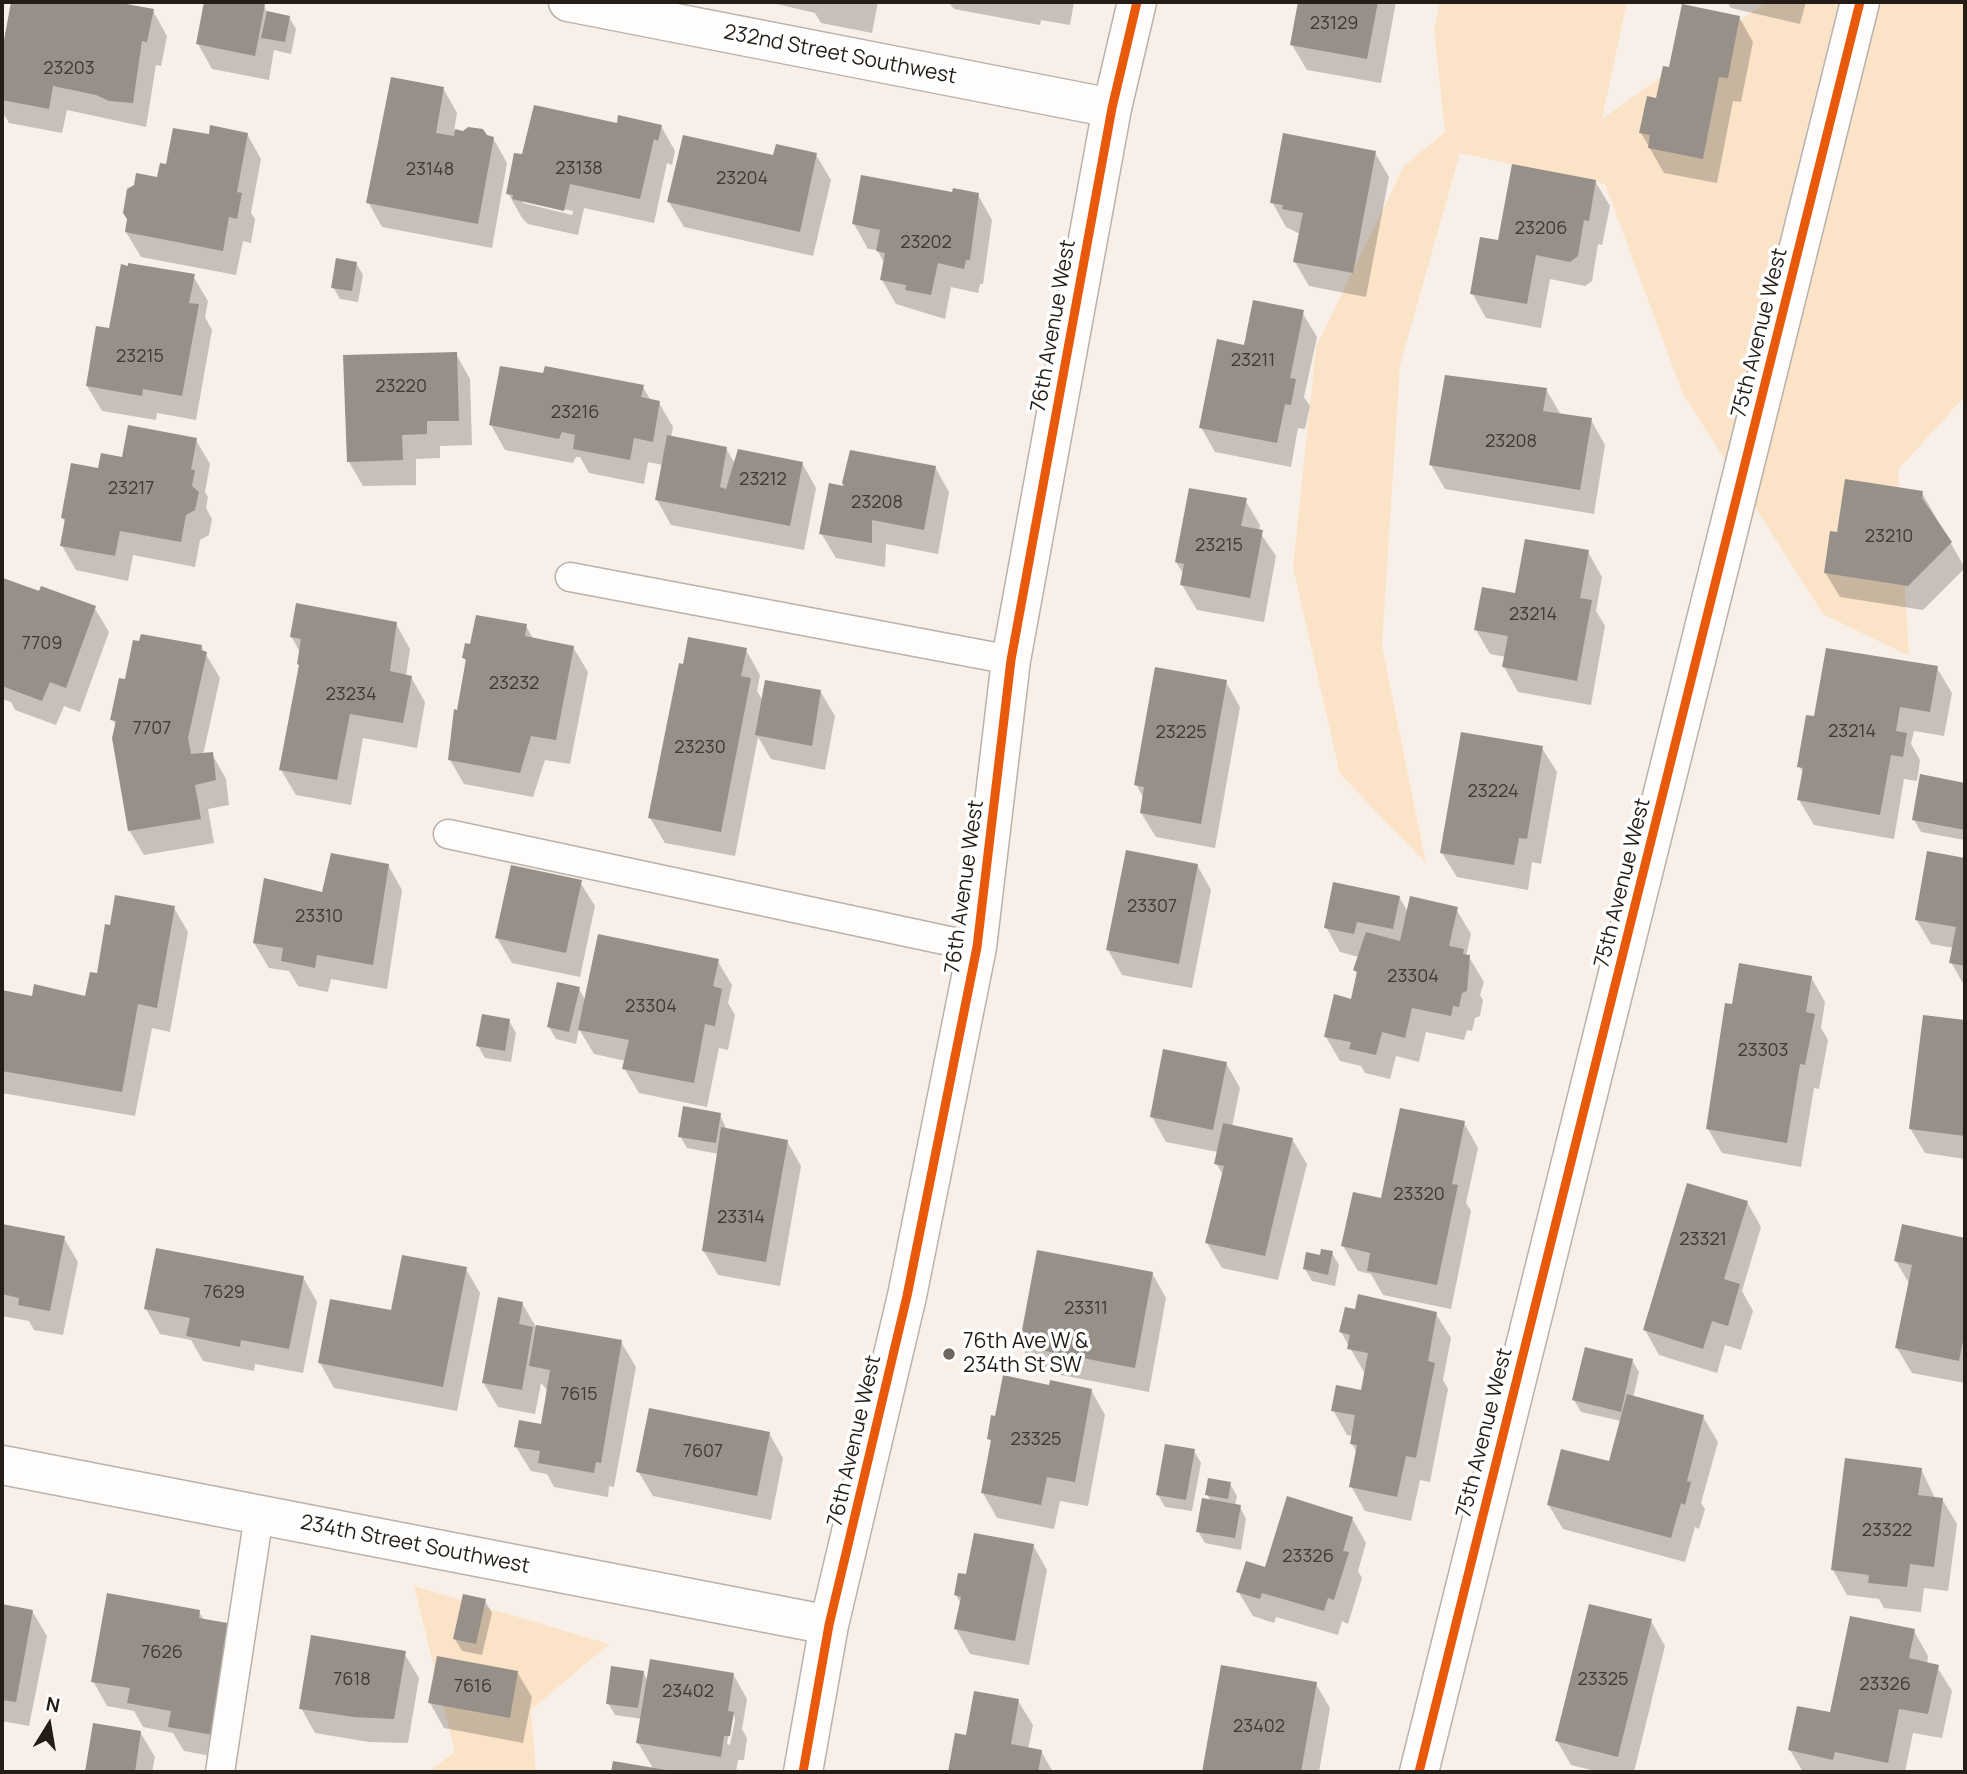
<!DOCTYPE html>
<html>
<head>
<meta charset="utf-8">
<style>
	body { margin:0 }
	#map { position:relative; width:1967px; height:1774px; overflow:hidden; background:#f8f0e8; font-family:Manrope,sans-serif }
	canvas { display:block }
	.frame { position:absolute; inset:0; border:4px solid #231d16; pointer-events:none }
	.north { position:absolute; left:14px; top:1690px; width:70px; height:70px; -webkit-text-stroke:5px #fff; paint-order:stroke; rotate:11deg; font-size:19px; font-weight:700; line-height:28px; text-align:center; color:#231d16 }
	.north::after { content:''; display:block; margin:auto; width:24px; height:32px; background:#231d16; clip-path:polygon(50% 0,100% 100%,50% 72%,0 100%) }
</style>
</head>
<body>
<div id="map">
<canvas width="1967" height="1774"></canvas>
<div class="frame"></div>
<div class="north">N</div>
</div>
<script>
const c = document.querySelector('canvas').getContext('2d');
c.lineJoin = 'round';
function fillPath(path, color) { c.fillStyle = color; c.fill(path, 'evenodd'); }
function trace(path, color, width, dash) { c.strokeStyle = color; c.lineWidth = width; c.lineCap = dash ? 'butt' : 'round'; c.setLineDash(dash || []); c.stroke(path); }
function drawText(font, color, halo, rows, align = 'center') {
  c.font = font + ' Manrope,sans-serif'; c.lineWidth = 7; c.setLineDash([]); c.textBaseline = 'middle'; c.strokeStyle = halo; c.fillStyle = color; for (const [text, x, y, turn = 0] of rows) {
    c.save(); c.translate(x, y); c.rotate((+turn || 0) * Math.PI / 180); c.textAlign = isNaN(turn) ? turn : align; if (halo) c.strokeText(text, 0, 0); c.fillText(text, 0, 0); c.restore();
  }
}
const green = new Path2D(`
	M1440,2H1627L1602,119L1766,2H1965V396L1898,470L1909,656L1823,614L1682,392L1605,184L1460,153L1400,365L1382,646L1426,863L1340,774L1293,567L1316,347L1404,166L1445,132L1434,30Z
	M414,1586L609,1644L531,1710L536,1772H428L455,1752Z`);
const shadow = new Path2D(`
	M13,2H106L153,11L167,36L161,66L156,65L146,127L67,110L62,133L9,123L2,111V60Z
	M206,2H244L264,6L268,13L289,17L296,29L291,54L274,50L269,80L212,69L198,44Z
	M768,2H878L872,33L821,23L815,13Z
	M941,2H1074L1070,25L1041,20L1040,25L954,9L950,4Z
	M1300,2H1396L1381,83L1307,70L1292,45Z
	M1727,2H1806L1800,24L1731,8Z
	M1739,17L1753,42L1741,102L1733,101L1717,183L1664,173L1641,133L1671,69Z
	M443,88L457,113L454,131L493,138L507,163L492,248L382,227L368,202Z
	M618,125L661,126L675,151L672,165L667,163L654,223L584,208L578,235L528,224L522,218L508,193L523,156ZM523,200L573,211L572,215L523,203Z
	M247,134L261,159L251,213L255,219L251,243L243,241L236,275L141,257L126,232L168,166L210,136Z
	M1375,153L1389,177L1366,297L1309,286L1295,262L1300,234L1286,227L1272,202Z
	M816,155L831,180L813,256L684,227L669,202L774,157Z
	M1595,181L1610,206L1602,245L1598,244L1592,281L1585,286L1550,279L1541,328L1486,318L1472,293L1499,242Z
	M953,194L978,195L992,220L983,284H980L978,293L951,287L945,319L896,304L882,280L885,264L877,250L868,249L854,224Z
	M356,263L363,275L358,302L340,299L333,287Z
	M193,276L208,301L205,317L212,330L196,420L157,413L156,420L102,411L87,386L111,330Z
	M1302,312L1317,337L1304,397L1310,406L1305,429L1298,428L1291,467L1215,452L1201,427L1245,347Z
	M456,354L470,379L472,445L440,446V458L416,459V485L363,486L349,462Z
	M643,387L651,401L659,403L673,427L671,438L726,448L736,466L802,463L816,488L804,550L671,525L657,500L663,465L648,462L644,484L589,473L580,457H576L573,463L505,450L491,425Z
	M1546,389L1561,415L1591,420L1605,445L1594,514L1445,489L1431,465Z
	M196,440L210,464L205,492L208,497L206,508L212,519L209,535L200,540L195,567L133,555L128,581L76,570L62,546L66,524L63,518L100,470L124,459Z
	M935,467L949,492L938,554L886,544L885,567L836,558L821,533L847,489Z
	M1922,493L1965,568L1923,610L1840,597L1825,572L1838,534Z
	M1245,500L1260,525L1259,531L1276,556L1264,622L1197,610L1182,585L1184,575L1176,562Z
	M1588,552L1602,577L1596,611L1605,626L1591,705L1518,692L1504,667L1506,657L1490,654L1476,630L1517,595Z
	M4,580L94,607L109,632L80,712L64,706L56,725L15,710L11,702L2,699Z
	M396,624L410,649L406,676L411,677L425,702L417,748L363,738L351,805L296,795L281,770L301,667L300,652L291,636Z
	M526,626L534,640L573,647L588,672L570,764L545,760L533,797L464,784L450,760L467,664L464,658L471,646Z
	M201,646L220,678L203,755L212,754L226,779L229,805L208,809L214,843L144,855L129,830L117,727L112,719L126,681Z
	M746,650L760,675L757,691L763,701L820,691L835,716L825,770L771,759L758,737L735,856L665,843L650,818Z
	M1937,668L1952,693L1944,736L1914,731L1911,744L1920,760L1917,781L1904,779L1894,839L1814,825L1799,800L1804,774L1799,766L1816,718Z
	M1226,682L1240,707L1215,848L1156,837L1141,813L1144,799L1136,784Z
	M1542,748L1557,772L1541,864L1532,862L1528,890L1457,877L1442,853Z
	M1922,776L1965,784V840L1921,832L1914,820Z
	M1928,853L1965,859V987L1951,962L1954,948L1931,944L1916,919Z
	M388,865L402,890L387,989L331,979L328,992L298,986L289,971L269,968L254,943L323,894Z
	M1197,865L1211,890L1192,988L1122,975L1108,950Z
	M580,882L595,906L580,977L512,963L497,938Z
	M1399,897L1408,912L1456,909L1471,934L1466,956L1469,957L1484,982L1480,995L1483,1000L1480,1016L1475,1018L1472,1031L1467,1030L1464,1040L1426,1032L1419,1062L1396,1056L1390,1079L1365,1073L1361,1066L1340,1061L1326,1037L1352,1001L1359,957L1340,952L1326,927Z
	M174,908L188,932L170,1032L152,1028L135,1116L2,1093L3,992L34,998H86L98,975Z
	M717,960L732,985L728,1003L735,1015L728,1050L719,1048L707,1107L639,1093L624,1068L626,1061L594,1054L579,1029L576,1044L556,1039L549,1027L579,989L586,1001Z
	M1811,977L1825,1002L1821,1028L1828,1040L1819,1089L1814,1088L1801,1167L1722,1153L1708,1129L1733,1006Z
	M1925,1017L1965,1021V1159L1925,1153L1910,1128Z
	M509,1021L516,1033L511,1062L485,1058L478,1046Z
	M1226,1063L1240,1088L1232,1127L1292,1139L1307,1164L1278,1280L1222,1268L1207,1243L1224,1177L1216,1163L1218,1152L1166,1142L1152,1117Z
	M720,1115L727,1130L787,1141L801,1166L780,1286L718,1275L703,1250L719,1154L687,1148L680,1136Z
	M1464,1123L1478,1148L1466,1203L1471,1211L1451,1309L1383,1295L1371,1274L1358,1271L1343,1246L1383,1200Z
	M1747,1202L1761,1227L1742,1291L1753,1311L1741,1350L1725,1345L1717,1373L1659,1355L1645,1330Z
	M2,1226L64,1238L78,1262L63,1335L34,1330L29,1321L2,1316Z
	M1903,1226L1965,1240V1383L1912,1373L1897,1348L1910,1285L1896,1261Z
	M1332,1253L1339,1265L1335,1286L1312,1281L1305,1269Z
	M466,1269L480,1293L457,1411L334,1388L320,1363L392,1312Z
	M1152,1273L1166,1298L1149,1392L1035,1370L1021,1346Z
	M303,1277L317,1302L303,1373L255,1364L254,1371L203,1361L191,1340L160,1334L146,1309Z
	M522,1303L536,1327L621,1342L636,1367L614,1487L609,1486L608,1497L554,1487L547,1474L531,1471L516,1447L542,1426L548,1391L541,1383L535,1414L498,1407L483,1382Z
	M1436,1314L1451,1338L1443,1380L1448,1389L1430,1482L1420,1480L1411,1521L1365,1511L1351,1486L1357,1453L1352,1444L1353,1436L1347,1435L1333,1410L1362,1392L1365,1374L1341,1332Z
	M1632,1360L1639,1372L1633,1398L1703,1417L1718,1442L1701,1503L1705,1509L1699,1529L1695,1527L1685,1562L1563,1529L1548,1504L1610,1463L1621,1421L1581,1412L1574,1400Z
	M1051,1387L1091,1390L1105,1415L1088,1506L1060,1501L1054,1529L997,1518L983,1493L992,1444L989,1438Z
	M769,1433L783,1458L771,1520L653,1496L638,1471Z
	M1194,1451L1201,1463L1192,1511L1165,1507L1158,1495Z
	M1921,1469L1935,1498L1942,1499L1957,1524L1948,1591L1924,1588L1921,1612L1884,1608L1879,1599L1847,1595L1833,1570Z
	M1230,1484L1237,1496L1235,1506L1240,1507L1246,1519L1241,1550L1205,1543L1198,1531L1211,1502L1207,1494Z
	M1352,1518L1366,1543L1358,1571L1362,1578L1348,1624L1342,1621L1338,1635L1276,1617L1274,1623L1253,1616L1238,1591L1266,1569Z
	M1033,1545L1047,1570L1029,1665L970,1654L956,1629L961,1604L956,1595L967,1576Z
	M485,1601L492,1613L482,1655L462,1651L455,1639Z
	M2,1606L32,1611L47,1636L29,1726L2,1721Z
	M199,1612L204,1620L227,1759L184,1751L173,1733L143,1727L134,1711L107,1706L93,1681Z
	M1651,1621L1665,1646L1634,1772H1599L1571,1765L1557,1741Z
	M1914,1631L1928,1656L1927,1664L1937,1667L1952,1691L1942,1738L1913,1733L1905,1772H1803L1790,1750L1832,1714Z
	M404,1653L419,1678L408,1743L369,1742L315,1733L301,1708Z
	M1222,1667L1316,1684L1330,1708L1319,1772H1203Z
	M517,1672L532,1697L523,1743L444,1728L430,1703Z
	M643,1672L648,1682L733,1674L747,1699L742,1729L747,1738L744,1760H738L736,1772H613L614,1763L654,1770L638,1743L642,1719L615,1715L608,1703ZM733,1711L735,1720L730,1745L727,1744Z
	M1018,1701L1033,1725L1028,1749L1041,1751L1053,1772H950L956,1735L967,1737Z
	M94,1725L140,1732L155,1757L152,1772H87Z`);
const building = new Path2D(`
	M11,2H115L154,9L147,42L142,41L133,103L109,101L96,95L53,86L49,109L2,100V51Z
	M204,2L265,4L255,56L196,44Z
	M1298,2H1378L1367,59L1290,45Z
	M1682,4L1740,16L1728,78L1719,77L1703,159L1648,148L1650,135L1639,133L1647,96L1656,98L1663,66L1669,67Z
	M267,11L290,16L285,42L261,38Z
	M391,77L444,87L436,133L454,136L455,129L463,131L468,127L483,129L487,135L494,137L478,224L366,203Z
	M534,105L617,123L618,115L662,125L658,141L654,139L640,199L570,184L564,211L512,199L513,195L506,194L514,153L522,154Z
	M210,125L248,133L237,192L242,193L237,219L229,217L223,251L125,232L127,219L123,213L127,189L134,185L136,173L157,177L160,163L166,164L173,128L209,134Z
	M1283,133L1376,151L1353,273L1293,262L1303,213L1282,209L1283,205L1270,203Z
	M683,135L773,155L776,144L817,153L800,232L667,202Z
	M1512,164L1596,180L1589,221L1584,220L1578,256L1570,262L1536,255L1527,304L1470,294L1480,237L1498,240Z
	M861,175L952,192L953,188L979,193L970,260H966L964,269L938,263L931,295L905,290L906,285L880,280L885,253L876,251L880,230L852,224Z
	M336,258L357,262L352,291L331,288Z
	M128,263L195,274L189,303L199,304L182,396L143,389L142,396L86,386L96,326L109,328L121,264L128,266Z
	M1253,300L1304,310L1290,378L1296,379L1291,405L1285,404L1277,443L1199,428L1217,339L1244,345Z
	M457,352L459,421H427V434L402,435L403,460L347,462L343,355Z
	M500,366L543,373L545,366L644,385L641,397L660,401L653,442L634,438L630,460L573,449L575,435L562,432L559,439L489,425Z
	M1445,375L1547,388L1543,411L1592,418L1580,490L1429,465Z
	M128,425L197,438L191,470H195L192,486L199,492L195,510L186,515L181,542L120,531L115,556L60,546L65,519L61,518L71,463L98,468L101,453L122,457Z
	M667,435L727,447L720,487L726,489L738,449L803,462L790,526L655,500Z
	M850,450L936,466L924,530L872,520V543L819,534L829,483L844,486L842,483Z
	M1845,479L1923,491L1922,498L1952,542L1908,586L1824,573L1830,531L1837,532Z
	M1189,488L1247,498L1241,526L1263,530L1250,598L1180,585L1184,564L1175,562Z
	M1525,539L1589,550L1580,598L1592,600L1577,681L1502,667L1508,636L1474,630L1482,587L1515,593Z
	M3,578L39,591L41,586L96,606L66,688L50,682L42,701L2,686Z
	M296,603L397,622L390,671L412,676L403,723L350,714L337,780L279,770L299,665L297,664L301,639L290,637Z
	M476,615L527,624L525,636L574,646L556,740L531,736L520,773L448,760L454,709L457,710L466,659L462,658L465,643L470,644Z
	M141,634L202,645L201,650L207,652L188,738L191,754L213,752L216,780L195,785L201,819L128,831L112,738L116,721L110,720L119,678L125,679L133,640L139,641Z
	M688,637L747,648L741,676L751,678L721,832L648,818L679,663L683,664Z
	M1826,648L1938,666L1930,712L1900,707L1896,731L1907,733L1903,757L1891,755L1880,815L1797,800L1803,768L1797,767L1806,715L1814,716Z
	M1155,667L1227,680L1201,824L1140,813L1144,787L1134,785Z
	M765,680L821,690L812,746L755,735Z
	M1461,732L1543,746L1527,839L1519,838L1514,865L1440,853Z
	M1920,774L1965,783V830L1912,820Z
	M1126,850L1198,864L1179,964L1106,950Z
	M1927,851L1965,858V966L1949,963L1956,927L1915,920Z
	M331,853L389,864L373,965L317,955L315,968L281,961L283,948L253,943L264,878L322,892Z
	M511,865L582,880L566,953L495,938Z
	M1333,882L1400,896L1393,929L1357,922L1354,934L1324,928Z
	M115,895L175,906L157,1008L138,1004L122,1092L2,1071V990L32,996L34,984L85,996L90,972L97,973L105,924L110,925Z
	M1410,896L1458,907L1449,946L1464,949L1463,954L1470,955L1467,991L1462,993L1459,1007L1453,1006L1451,1016L1412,1008L1405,1038L1382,1032L1376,1055L1349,1049L1351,1042L1324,1037L1334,994L1351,999L1357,972L1353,970L1366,932L1400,941Z
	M598,934L719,959L713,986L722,989L715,1026L705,1024L694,1083L622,1069L629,1040L578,1030Z
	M1739,963L1812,976L1806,1012L1815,1014L1805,1065L1800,1064L1787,1143L1706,1129L1725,1003L1732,1004Z
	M557,982L580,987L569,1032L547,1027Z
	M482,1014L510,1019L505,1051L476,1046Z
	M1923,1015L1965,1020V1136L1909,1129Z
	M1163,1049L1227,1062L1213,1130L1150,1117Z
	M683,1106L721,1113L716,1143L678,1137Z
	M1400,1108L1465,1121L1452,1184L1458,1185L1437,1285L1367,1271L1370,1253L1341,1246L1353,1192L1381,1198Z
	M1223,1123L1293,1138L1265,1256L1205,1243L1224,1166L1214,1164Z
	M721,1127L788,1140L766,1262L702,1251Z
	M1687,1183L1748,1201L1724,1279L1740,1284L1728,1326L1712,1321L1703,1349L1643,1330Z
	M2,1224L65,1236L50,1311L18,1305L19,1298L2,1294Z
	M1902,1224L1965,1238V1331L1959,1361L1895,1348L1912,1265L1894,1261Z
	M156,1248L304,1276L289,1349L241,1340L240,1347L186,1336L190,1318L144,1309Z
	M1321,1249L1333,1251L1328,1275L1303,1269L1306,1252L1320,1255Z
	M1037,1250L1153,1272L1135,1368L1019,1346Z
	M402,1255L467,1267L443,1387L318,1363L330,1299L391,1310Z
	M1358,1294L1437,1312L1428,1361L1435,1363L1416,1458L1406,1456L1397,1497L1349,1487L1357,1445L1350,1444L1355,1415L1331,1411L1336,1385L1361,1390L1368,1353L1347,1349L1350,1335L1339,1332L1345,1307L1355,1309Z
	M498,1297L523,1302L519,1324L533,1327L522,1390L482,1383Z
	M536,1325L622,1340L601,1463L596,1462L594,1473L538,1463L540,1451L514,1447L519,1420L541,1424L550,1370L529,1366Z
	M1585,1347L1633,1359L1621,1412L1572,1400Z
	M1003,1375L1049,1385L1050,1380L1092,1389L1075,1482L1047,1477L1041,1505L981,1493L991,1440L987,1439L991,1415L995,1416Z
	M1627,1394L1704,1415L1687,1481L1691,1482L1685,1505L1681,1503L1671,1538L1547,1505L1561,1449L1609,1461Z
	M649,1408L770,1432L757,1496L636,1472Z
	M1165,1444L1195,1449L1186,1500L1156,1495Z
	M1845,1458L1922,1468L1918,1495L1943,1498L1934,1567L1910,1564L1907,1587L1868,1583L1869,1575L1831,1570Z
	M1208,1478L1231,1482L1228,1499L1205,1495Z
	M1287,1496L1353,1517L1343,1551L1349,1552L1334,1600L1328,1598L1324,1611L1262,1593L1260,1599L1236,1592L1246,1561L1265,1567Z
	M1202,1498L1241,1505L1235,1538L1196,1532Z
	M974,1533L1034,1544L1015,1641L954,1629L961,1597L954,1595L958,1573L966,1574Z
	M107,1593L200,1610L199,1618L233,1624L213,1735L168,1727L171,1711L127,1703L130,1688L91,1682Z
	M463,1594L486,1599L476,1644L453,1639Z
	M2,1604L33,1610L16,1702L2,1700Z
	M1589,1604L1652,1619L1618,1757L1555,1741Z
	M1850,1616L1915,1629L1909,1658L1939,1665L1928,1714L1899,1709L1888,1763L1835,1752L1833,1760L1788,1750L1797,1706L1830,1712Z
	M311,1635L406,1651L394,1719L354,1717L299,1709Z
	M437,1656L518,1671L510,1718L428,1703Z
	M650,1659L734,1673L728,1711L734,1712L730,1736H724L721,1757L636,1743Z
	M1221,1665L1317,1682L1301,1772H1202Z
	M611,1666L644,1671L638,1708L606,1704Z
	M974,1691L1019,1699L1011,1744L1042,1750L1038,1772H948L955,1733L966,1735Z
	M93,1723L141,1731L135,1772H85Z
	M613,1761L672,1771V1772H611Z`);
const lane = new Path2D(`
	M570,577L1011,660
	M448,834L977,947
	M220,1772L259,1515`);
const street = new Path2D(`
	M568,2L1112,108
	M1419,1772L1860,2`);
const secondary = new Path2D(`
	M2,1465L829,1625
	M803,1772L829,1625L907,1296L977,947L1011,660L1112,108L1137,2`);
const cycleway = new Path2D(`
	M803,1772L829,1625L907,1296L977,947L1011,660L1112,108L1137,2
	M1419,1772L1860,2`);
const markers = [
	[949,1354,7,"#6e6760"]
];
const numberNames = [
	["23129",1334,24],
	["23203",69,69],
	["23138",579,169],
	["23148",430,170],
	["23204",742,179],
	["23206",1541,229],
	["23202",926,243],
	["23215",140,357],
	["23211",1253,361],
	["23220",401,387],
	["23216",575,413],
	["23208",1511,442],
	["23212",763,480],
	["23217",131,489],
	["23208",877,503],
	["23210",1889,537],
	["23215",1219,546],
	["23214",1533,615],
	["7709",42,644],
	["23232",514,684],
	["23234",351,695],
	["7707",152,729],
	["23214",1852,732],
	["23225",1181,733],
	["23230",700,748],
	["23224",1493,792],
	["23307",1152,907],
	["23310",319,917],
	["23304",1413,977],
	["23304",651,1007],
	["23303",1763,1051],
	["23320",1419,1195],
	["23314",741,1218],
	["23321",1703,1240],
	["7629",224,1293],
	["23311",1086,1309],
	["7615",579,1395],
	["23325",1036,1440],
	["7607",703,1452],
	["23322",1887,1531],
	["23326",1308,1557],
	["7626",162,1653],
	["7618",352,1680],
	["23325",1603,1680],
	["23326",1885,1685],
	["7616",473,1687],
	["23402",688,1692],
	["23402",1259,1727]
];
const streetNames = [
	["232nd Street Southwest",840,55,11],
	["76th Avenue West",1054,326,-80],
	["75th Avenue West",1760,333,-76],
	["75th Avenue West",1623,883,-76],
	["76th Avenue West",965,887,-82],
	["75th Avenue West",1485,1433,-76],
	["76th Avenue West",855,1441,-77],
	["234th Street Southwest",415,1545,11]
];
const poiNames = [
	["76th Ave W &",963,1342],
	["234th St SW",963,1366]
];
fillPath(green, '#fbe3c8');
fillPath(shadow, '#0003');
fillPath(building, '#969089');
trace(lane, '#b9b2ac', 31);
trace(street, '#b9b2ac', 41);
trace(secondary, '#b9b2ac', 41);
trace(lane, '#fefdfc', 28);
trace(street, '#fefdfc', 38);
trace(secondary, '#fefdfc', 38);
trace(cycleway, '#e8590c', 9);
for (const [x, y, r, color] of markers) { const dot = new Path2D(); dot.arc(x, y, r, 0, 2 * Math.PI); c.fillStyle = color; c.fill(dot); trace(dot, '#fff', 2.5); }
drawText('18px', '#403a33', null, numberNames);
drawText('21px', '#231d16', '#fff', streetNames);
drawText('21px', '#231d16', '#fff', poiNames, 'left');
</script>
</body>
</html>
